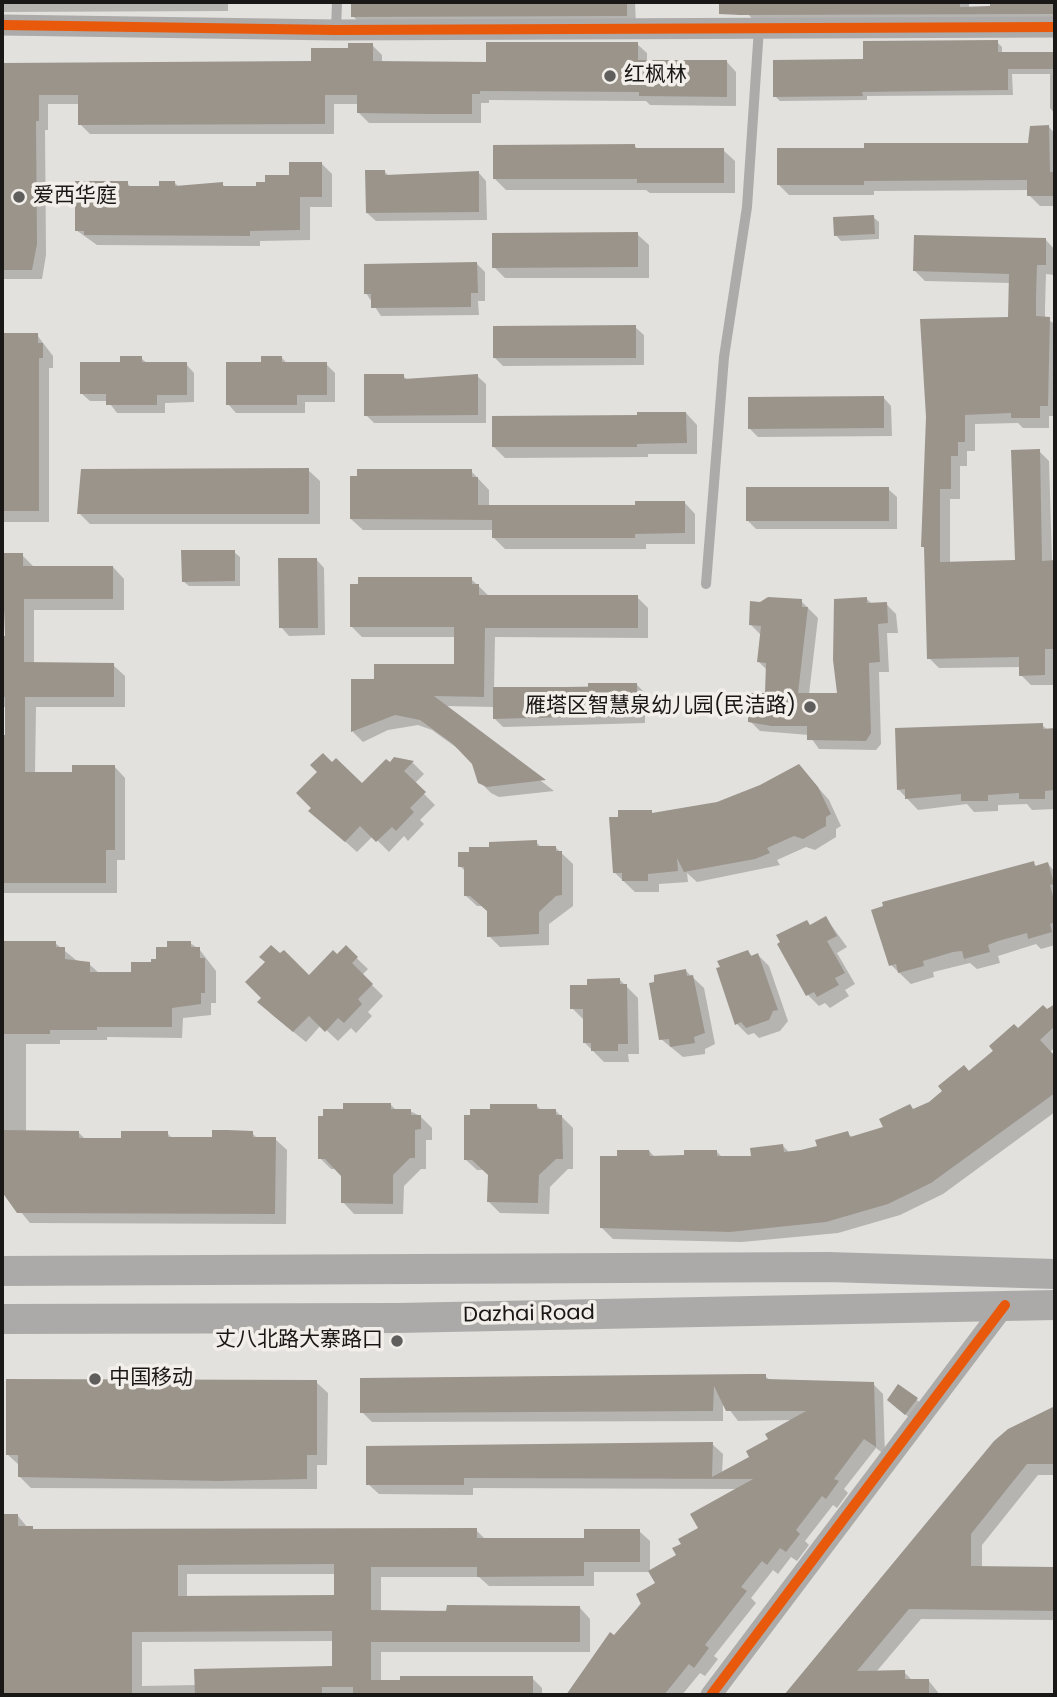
<!DOCTYPE html>
<html>
<head>
<meta charset="utf-8">
<style>
	body { margin:0 }
	#map { position:relative; width:1057px; height:1697px; overflow:hidden; background:#e3e1de; font-family:Poppins,sans-serif }
	canvas { display:block }
	.frame { position:absolute; inset:0; border:4px solid #1a1817; pointer-events:none }
</style>
</head>
<body>
<div id="map">
<canvas width="1057" height="1697"></canvas>
<div class="frame"></div>
</div>
<script>
const c = document.querySelector('canvas').getContext('2d');
c.lineJoin = 'round';
function fillPath(path, color) { c.fillStyle = color; c.fill(path, 'evenodd'); }
function trace(path, color, width, dash) { c.strokeStyle = color; c.lineWidth = width; c.lineCap = dash ? 'butt' : 'round'; c.setLineDash(dash || []); c.stroke(path); }
function drawText(font, color, halo, rows, align = 'center') {
  c.font = font + ' Poppins,"Noto Sans SC",sans-serif'; c.lineWidth = 7; c.setLineDash([]); c.textBaseline = 'middle'; c.strokeStyle = halo; c.fillStyle = color; for (const [text, x, y, turn = 0] of rows) {
    c.save(); c.translate(x, y); c.rotate((+turn || 0) * Math.PI / 180); c.textAlign = isNaN(turn) ? turn : align; if (halo) c.strokeText(text, 0, 0); c.fillText(text, 0, 0); c.restore();
  }
}
const shadow = new Path2D(`
	M2,2H228V11L2,12Z
	M352,2H635L636,25L362,26L353,16Z
	M749,2H969V8H992V2H1055V24L758,25L748,14Z
	M997,42L1002,47V54H1055V114L1050,108V74H1012L1013,95L867,96V100L780,101L775,96L865,61Z
	M637,44L647,53V61L727,62L736,72V106L650,105L646,101L489,100V103H481V123H369L359,113V104H334V134H90L80,124V104H48V130H45L46,255L42,279H2V68L4,65L312,63L372,45L382,55V63H488Z
	M1049,127L1055,134V206H1040L1029,195V190L874,191V195H789L778,184L1030,145Z
	M635,146L638,150H723L735,161V193H650L646,190H506L495,179Z
	M321,163L332,174V207H310V240L260,241V246L97,245L76,230L127,183L132,188H161L175,183L179,187L222,184L226,188H258Z
	M384,171L390,177L478,172L486,181L487,220L376,221L367,213Z
	M873,217L879,222V239L841,241L836,235Z
	M637,234L649,245V278H505L494,267Z
	M1046,240L1055,250V275L1046,274L1045,308V318L1055,324V416H1049V428H1023L1018,423L975,424V451H967V466H960V499H950V564L1016,562L1039,451L1049,461L1052,562L1055,563L1054,685H1031L1021,675V667L939,668L929,658L926,549L923,546L927,417L1009,318L1011,283L925,281L915,271Z
	M476,263L485,272V301H478L479,315L381,316L366,293Z
	M635,327L644,335V365L503,366L495,358Z
	M2,335H37L53,356V368H49V522H2Z
	M281,357L288,364H326L335,373V402H305V413H236L228,404L262,364Z
	M141,358L148,364H186L194,373V402L165,403V413H117L108,401H90L81,393L122,364Z
	M403,376L408,380L477,376L486,384V423H374L366,415Z
	M883,397L891,406L892,436L758,437L750,429Z
	M686,413L697,425V454H648V457L505,458L494,447L639,417Z
	M308,470L320,481V524H90L79,513Z
	M471,471L489,490V507L637,506L684,502L695,514V544H646V549H505L494,538V530H363L351,519Z
	M888,489L897,497V529H756L748,521Z
	M234,552L240,557V586H189L183,581Z
	M2,555H22L34,567H113L124,579V610H34V664L113,665L125,676V707H36L35,773H74L114,766L125,778V860H117V893H2V736H7V707H2V638H7V611H2Z
	M316,559L324,568L325,635L289,636L281,627Z
	M471,579L490,597H637L648,608V638L495,637L494,689L637,685L645,693V723L503,727L495,719V707L444,706L554,791L499,797L491,793L480,782L473,763L464,753L432,730L418,725L388,730L363,742L353,732V680H376L456,666V637H362L352,627Z
	M867,599L873,605L886,604L896,614L898,633H887L889,672H879L881,744L876,750L819,749L809,735L760,731L750,721L767,694V670L758,661L761,635L751,625L801,601L818,618L809,694H839Z
	M1042,725L1048,730L1055,731V809L1032,810L1027,804L998,805V811L974,812L967,804L918,810L898,789Z
	M395,759L413,763L424,774L414,784L435,805L420,820L424,824L408,841L404,836L389,852L373,836L357,852L311,811L362,786Z
	M799,766L829,800L841,826L836,829V837L815,850L806,847L777,860L780,865L697,882L687,873L688,882L659,884V892H635L614,872L651,812L654,814L718,804L760,787Z
	M536,842L542,848H556L573,864V906L549,924V945L500,947L489,936V911L483,906H477L465,895V871L460,866L470,853Z
	M1033,863L1037,867L1048,864L1055,872V945L1041,949L1036,944L998,956L1000,963L977,969L970,963L933,972L934,977L911,984L891,965Z
	M826,918L847,947L837,953L855,984L845,990L849,996L830,1008L825,1003L819,1006L808,995L811,927Z
	M2,943H55L76,960L89,964L99,973L133,974L190,943L199,949L216,971V1003H211V1015L183,1018L182,1038L107,1037V1040H60V1044H26V1132L79,1133L85,1139H123L167,1133L173,1139H213L252,1133L258,1139H275L287,1150L286,1224L30,1223L2,1189Z
	M346,948L368,969L362,975L383,996L368,1012L372,1016L356,1033L351,1028L338,1041L321,1025L306,1042L270,1013Z
	M748,952L753,957L758,955L769,966L788,1021L780,1031L759,1038L754,1033L748,1035L737,1024Z
	M686,971L704,988L715,1044L705,1049V1054L683,1057L661,1039L656,983Z
	M620,980L638,998L639,1054H628L629,1062H604L585,1043L583,1019L572,1008L589,987Z
	M1055,1006V1047L1050,1052L1055,1057V1112L943,1194L900,1215L838,1233L742,1242L613,1239L601,1227L618,1157L649,1151L655,1157H686L716,1151L723,1158L753,1157L783,1146L790,1153L819,1147L847,1133L853,1138L885,1129L930,1103L1018,1030Z
	M391,1105L397,1111H410L420,1116L432,1128V1140H426V1169H421L404,1186L403,1214H354L343,1202V1175L338,1169H331L320,1158Z
	M536,1105L542,1111H556L573,1128V1169H568L550,1187L549,1214L500,1213L489,1202V1175L485,1170H477L465,1159Z
	M765,1376L771,1381L873,1384L883,1394L885,1455L876,1448L844,1489L848,1493L837,1508L833,1505L805,1541L809,1545L797,1561L791,1557L778,1574L773,1570L751,1598L756,1603L714,1656L718,1659L705,1676L700,1673L682,1695H569L611,1634L614,1637L700,1529L739,1489L473,1488V1495L379,1494L368,1484L712,1444L723,1454L722,1474L752,1457L792,1420L738,1421L723,1401V1421L372,1422L362,1412Z
	M316,1382L328,1393L327,1465H317V1489L31,1488L20,1477L19,1465L7,1454Z
	M898,1386L922,1404L911,1419L893,1404Z
	M1055,1408V1475H1038L982,1545V1568L1055,1569V1620L921,1619L876,1672H904L913,1681H929L940,1695H786L995,1442L1009,1430Z
	M2,1516H18L28,1528L35,1530H476L486,1540L586,1539L639,1531L650,1541V1572H594V1586H489L479,1577H381V1612L580,1608L590,1619V1652H381V1682L532,1678L542,1688V1695H2ZM187,1574H336V1597L187,1598ZM334,1641V1668L196,1685L142,1686V1642Z`);
const building = new Path2D(`
	M351,2H627V16L351,17Z
	M719,2H960V7L990,6V2H1055V14L740,15L719,14Z
	M998,40V52H1055V69H1008V90L862,92L863,96L773,97V60L863,59V41Z
	M486,42H638V60H727V97L639,96V92L480,91V94H472V114H430L357,113V95H325V124L78,125V95H39V121H36L37,244L32,270H2V63L311,61V48H348V43H373V61L486,62Z
	M1049,125L1050,172H1055V196H1027V180L864,181V185H777V148H864V143H1028L1030,126Z
	M635,144V148H724V183H637V179H493V145Z
	M289,162H322V197H300V230L250,231V236L84,235V231H75V181H128V186H159V181H175V186L223,182V186H256V182H265V175H289Z
	M365,170H385V175L479,171V212L366,213Z
	M874,215L875,234L834,236L833,217Z
	M638,232V267L492,268V233Z
	M914,235L1046,238V265H1037L1036,297V316L1050,317L1048,406H1040V418H1011V413L965,415V442H958V456H951V489H940V562L1015,560L1011,450L1040,449L1042,561L1055,560V649H1045V675L1019,676V657L927,659L924,547H921L926,417L920,319L1008,317L1009,274L913,271Z
	M477,262L478,293H471V307L371,308V294H364V264Z
	M636,325V358H493V326Z
	M2,333H38V343H43V358H39V511H2Z
	M120,356H142V362H187V395H157V405H106V394H80V362H120Z
	M261,356H282V362H327V395H297V405H226V362H261Z
	M364,374H404V379L478,374V415L364,416Z
	M884,396V428L748,429V397Z
	M637,412H686L687,443L637,444V447H492V416L637,415Z
	M309,468V514H77L81,469Z
	M357,469H472V477H478V505H635V501H685V533L635,534V538H492V520L350,519V476H357Z
	M746,487H889V521H746Z
	M181,550H235V581L182,582Z
	M2,553H23V566H113V599H24V662L114,663V697H25V772H72V765H115V850H106V883H2V735H5V697H2V636H5Z
	M278,558H317L318,628H279Z
	M358,577H472V584H479V595H638V628H485L484,697L434,696L546,780L487,787L478,783L472,764L453,744L420,720L395,715L351,732V679H374V664H454V627H350V584H358Z
	M768,597L802,599V607H808L798,693H837L833,660L834,599L867,597V603L887,602L888,623L878,624L880,662L869,663L871,733L866,741L807,740V726H771L748,722V693H765L766,663L757,662L761,626L749,625L750,601L760,602Z
	M588,683H637V715L493,719V687H588Z
	M1043,723V729L1055,728L1054,790L1045,791V799H1019V793L988,795V801H961V794L905,799V789L897,790L895,728Z
	M323,753L332,762L336,758L362,783L386,759L390,762L394,757L414,761L404,771L426,792L410,808L414,812L396,831L392,827L376,842L360,826L345,842L308,811L311,808L296,793L317,772L310,765Z
	M799,764L818,787L831,814L826,817V826L803,839L794,836L767,848L770,853L755,859L684,872L677,858L678,871L648,874V881H622V873H613L609,817H618V810H652V813L717,802L760,785Z
	M537,840V846H556V851H562V895L556,896L539,912V934L487,937V911L470,896H464V867H458V852H469V847H489V842Z
	M1034,861L1035,866L1048,862L1054,884L1050,885L1055,904V922L1050,924L1052,932L1028,939L1027,933L998,941L988,945L990,952L964,959L962,951L953,952L923,961L924,966L898,973L896,964L889,966L871,910L883,906L882,902Z
	M826,916L837,936L827,941L845,973L835,978L839,985L817,997L814,992L806,996L777,944L780,942L776,935L807,920L810,925Z
	M2,941H56V947H65V959L90,962V972H131V962H151V959H156V947H167V941H191V947H200V958H205V993H201V1004L172,1008V1027H97V1030H50V1034H2Z
	M271,945L280,953L284,950L309,975L333,950L337,954L346,945L358,957L352,963L373,984L358,999L362,1004L344,1023L338,1018L325,1032L309,1016L293,1032L257,1002L261,998L245,982L265,962L259,957Z
	M748,950L751,956L758,953L778,1010L773,1011L769,1020L746,1028L741,1022L735,1025L716,968L720,967L717,961Z
	M686,969L687,976L693,975L705,1033L694,1037L695,1043L670,1047L669,1039L659,1040L649,983L654,982V975Z
	M620,978V984H627L628,1044H618V1051H591V1043H583V1009H570V985H587V979Z
	M1055,1004V1026L1040,1040L1055,1056V1093L931,1183L888,1204L826,1222L730,1232L600,1228V1156H617V1150H649L650,1156L684,1155V1150H717V1156H751L750,1148L783,1144L784,1152L801,1150L817,1146L815,1140L848,1131L850,1137L883,1127L879,1119L910,1104L913,1109L929,1102L942,1091L938,1086L964,1065L969,1071L993,1051L989,1046L1014,1024L1018,1028L1043,1005L1047,1009Z
	M343,1103H391V1109H411V1115H421V1129L415,1130V1158H410L393,1175V1204L341,1203V1176L325,1159H318V1116H323V1109H343Z
	M490,1104H537V1109H556V1115H562L563,1159H556L539,1175L538,1203L487,1202L488,1175L472,1160H464V1115H470V1109H490Z
	M2,1130L79,1131V1138H121V1131H168V1137H212V1130H227L253,1131V1137H276L275,1214L17,1213L2,1192Z
	M751,1374H766V1379L874,1382L876,1447L864,1439L834,1479L839,1481L826,1499L822,1496L796,1530L800,1534L786,1552L780,1548L767,1565L762,1561L741,1587L747,1591L705,1645L709,1648L694,1668L689,1664L664,1695H566L610,1632L614,1635L641,1604L636,1594L655,1583L648,1571L676,1555L672,1548L681,1544L678,1539L698,1528L690,1514L753,1479L464,1478V1485H366V1446L713,1442L712,1477L749,1457L746,1451L768,1439L765,1434L806,1411H726L714,1386L713,1411L360,1413V1378Z
	M6,1379L317,1380V1455H307V1479L218,1481L18,1477V1455H6Z
	M898,1384L918,1398L905,1415L887,1400Z
	M1055,1406V1464H1027L971,1534V1566L1055,1567V1611L909,1609L857,1671L905,1670V1679H929V1695H784L994,1441L1008,1429Z
	M2,1514H18V1526H33V1529L477,1528V1538H584V1529H640V1562H584V1576L477,1577V1567H371V1610L446,1611L447,1605L580,1606V1642H371V1680H400V1676H533V1695H353V1687H322V1695H195L194,1669L332,1666V1631L132,1632V1695H2ZM334,1564V1595L178,1596V1565Z`);
const service = new Path2D(`
	M336,30L337,2
	M706,584L724,357L747,207L759,28`);
const minor = new Path2D(`
	M2,25L336,30L1055,27
	M711,1695L1005,1305`);
const secondary = new Path2D(`
	M2,1271L828,1267L1055,1274
	M2,1319L397,1318L1055,1305`);
const cycleway = new Path2D(`
	M2,25L336,30L1055,27
	M711,1695L1005,1305`);
const markers = [
	[610,76,7,"#605e5d"],
	[19,197,7,"#605e5d"],
	[810,707,7,"#605e5d"],
	[397,1341,7,"#605e5d"],
	[95,1379,7,"#605e5d"]
];
const poiNames = [
	["红枫林",624,76],
	["爱西华庭",33,197],
	["雁塔区智慧泉幼儿园(民洁路)",796,707,"right"],
	["丈八北路大寨路口",383,1341,"right"],
	["中国移动",109,1379]
];
const streetNames = [
	["Dazhai Road",529,1315,-1]
];
fillPath(shadow, '#0003');
fillPath(building, '#9a948b');
trace(service, '#acaba9', 10);
trace(minor, '#acaba9', 21);
trace(secondary, '#abaaa8', 30);
trace(cycleway, '#e8590c', 10);
for (const [x, y, r, color] of markers) { const dot = new Path2D(); dot.arc(x, y, r, 0, 2 * Math.PI); c.fillStyle = color; c.fill(dot); trace(dot, '#f2eee9', 2.5); }
drawText('21px', '#1a1817', '#f2eee9', poiNames, 'left');
drawText('21px', '#1a1817', '#f2eee9', streetNames);
</script>
</body>
</html>
